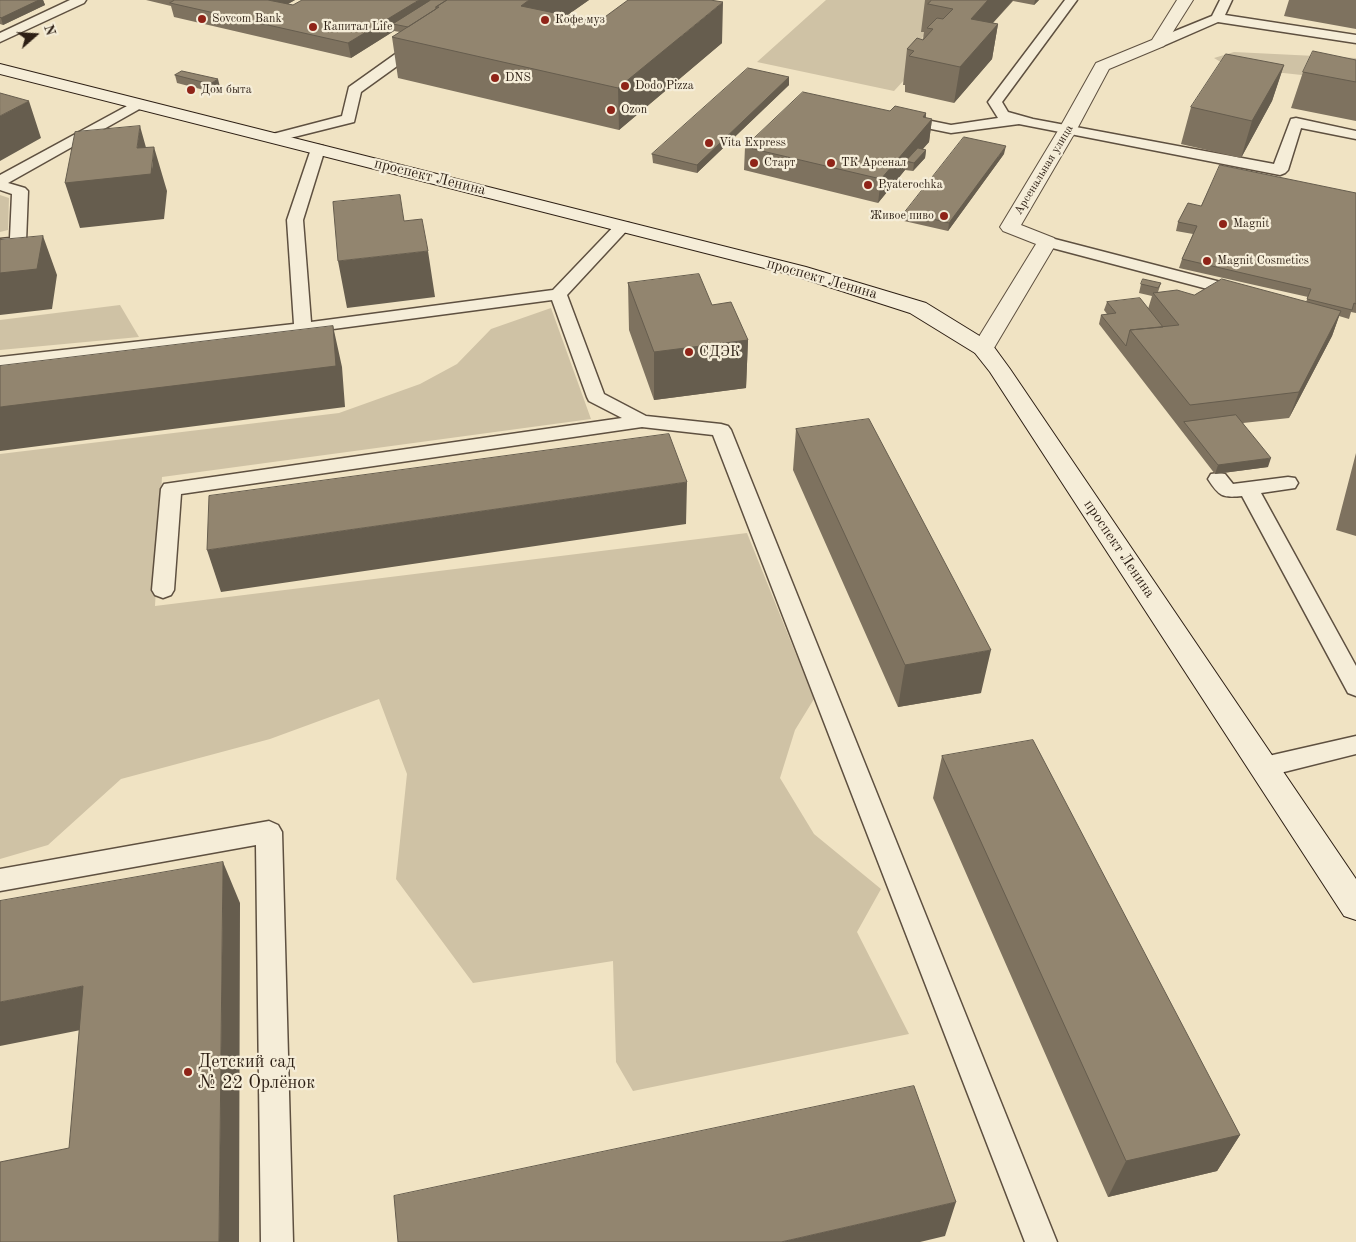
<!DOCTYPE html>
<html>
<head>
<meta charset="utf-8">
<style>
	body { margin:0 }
	#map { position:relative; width:1356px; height:1242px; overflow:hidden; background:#f0e3c3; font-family:"Old Standard TT",serif }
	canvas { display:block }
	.north { position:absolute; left:10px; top:10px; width:50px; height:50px; -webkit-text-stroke:4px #f5edd8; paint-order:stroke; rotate:71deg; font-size:14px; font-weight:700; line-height:20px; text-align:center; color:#2d1f14 }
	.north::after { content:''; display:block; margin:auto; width:18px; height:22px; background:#2d1f14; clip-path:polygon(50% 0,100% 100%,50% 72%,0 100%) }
</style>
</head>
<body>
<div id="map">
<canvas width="1356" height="1242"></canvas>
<div class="north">N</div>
</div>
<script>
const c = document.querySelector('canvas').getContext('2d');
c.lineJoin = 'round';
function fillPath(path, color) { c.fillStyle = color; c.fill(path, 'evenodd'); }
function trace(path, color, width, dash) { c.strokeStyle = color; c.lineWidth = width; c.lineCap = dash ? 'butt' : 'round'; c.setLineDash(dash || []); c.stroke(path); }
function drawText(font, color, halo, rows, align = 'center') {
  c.font = font + ' "Old Standard TT",serif'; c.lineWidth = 4.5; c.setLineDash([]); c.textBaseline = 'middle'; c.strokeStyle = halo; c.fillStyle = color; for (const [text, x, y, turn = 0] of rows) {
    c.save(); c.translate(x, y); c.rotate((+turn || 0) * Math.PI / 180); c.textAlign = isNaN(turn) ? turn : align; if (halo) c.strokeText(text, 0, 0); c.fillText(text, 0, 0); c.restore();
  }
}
const green = new Path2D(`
	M826,0H958L922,38L939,42L894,91L757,62Z
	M1234,52L1356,58V81L1229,67L1214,58Z
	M0,195L9,198L8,230L0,232Z
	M120,305L139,337L0,350V320Z
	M551,308L591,419L162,477L155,606L747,533L814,699L795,730L780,778L814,834L881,889L857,932L909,1034L633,1091L616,1062L613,961L473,983L396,879L407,774L379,699L270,739L121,779L48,845L0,859V454L339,413L420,384L457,364L491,329Z`);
const service = new Path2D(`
	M70,0H86L84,3L0,42V33Z
	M1065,0H1077L1002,102L1008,112L1033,119L1274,164L1291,119L1296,118L1356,131V139L1301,128L1288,170L1285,173L1280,175L1019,124L951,133L897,122L895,119L897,116L902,115L951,125L998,118L988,102Z
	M1220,0H1232L1225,15L1356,35V43L1218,22L1163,46H1153L1151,43L1153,40L1212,16Z
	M420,39L427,43L425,46L361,92L354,122L274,142L269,141L267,138L269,135L342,116L349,87L415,40Z
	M138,100L143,101L145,104L143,107L8,183L25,188L28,191L26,242L24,245L0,249V239L10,238L12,194L0,190V175Z
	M318,145L323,146L325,149L303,220L311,322L553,290L617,223H629L631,226L567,295L604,394L646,416L721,424L728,426L731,430L1057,1242H1025L713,435L642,427L181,494L174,590L171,595L163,598L155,595L152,590L161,489L164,484L622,418L589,401L587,397L552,300L303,333L0,367V357L294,324L287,220L311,149L313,146Z
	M1047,237L1240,287L1243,291L1240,295L1234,296L1041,245L1039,242L1041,239Z
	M1218,473L1225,474L1233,484L1288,477L1295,478L1298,483L1295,488L1261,493L1356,666V696L1348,693L1242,496C1222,498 1219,496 1208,479L1211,474Z
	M1356,736V754L1264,777L1255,774L1252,767L1255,760L1264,757Z
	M269,821L278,825L282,832L293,1242H261L256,845L0,891V869Z`);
const minor = new Path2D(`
	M1177,0H1193L1164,46L1109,69L1077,129L1021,225L1054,238L1057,242L991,353L983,355L975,353L972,348L1036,244L1003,231L1000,227L1059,129L1096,63L1152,40Z`);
const secondary = new Path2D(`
	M0,64L806,267L926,303L991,343L1010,369L1356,879V920L1344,916L990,372L975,353L910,313L792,275L0,74Z`);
const wall = new Path2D(`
	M0,0H43L45,5L3,25L0,24Z
	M146,0H295L288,4L293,5L589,0L567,15L598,22L722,43L619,130L398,78L392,37L400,32L394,31L351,58L174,17L171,6Z
	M925,0H1039L1034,5L1013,1L993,23L998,24L992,59L954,103L905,92V85H903L907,49L924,39H923L924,32H921Z
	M1289,0H1356V29L1284,16Z
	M1356,60V121L1291,108L1303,72Z
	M1284,65L1272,101L1241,158L1181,144L1191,107Z
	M182,71L220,87L212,92L177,83L175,75Z
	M789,77V85L697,173L653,163L652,154Z
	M890,111L926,113V118L932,119L929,142L922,149L926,150L925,158L913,171L905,170L878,203L744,170L745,147Z
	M1004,154L948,231L904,221L905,212Z
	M1356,193V313L1351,312L1349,319L1339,316L1332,336L1289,418L1243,423L1268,467L1215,474L1099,324L1101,315L1107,314L1104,310L1107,302L1148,309L1152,296L1139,293L1141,284L1161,283L1158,292L1194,295L1306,302L1308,297L1179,268L1182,259L1193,234L1176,231L1178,222L1201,206Z
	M628,283L712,305L748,340L746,388L654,400L629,330Z
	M796,429L981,693L898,707L793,470Z
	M1356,453V536L1336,530Z
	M942,756L1240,1135L1217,1171L1108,1197L933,798Z`);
const shadedWall = new Path2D(`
	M39,0H43L45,5L3,25L1,18Z
	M267,0H295L270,14Z
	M419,0H434L393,24L394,31L351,58L348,43Z
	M529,0H589L524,46L521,6Z
	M988,0H1013L966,53L971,19Z
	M1035,0H1039L1034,5Z
	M723,2L722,43L619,130L618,88Z
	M998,24L992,59L954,103L960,67Z
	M1284,65L1272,101L1241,158L1252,121Z
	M789,77V85L697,173V165Z
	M218,79L220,87L212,92L210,84Z
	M29,101L41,138L0,161V116Z
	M926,113L924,128L932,119L929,142L911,163L906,161L905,170L878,203L881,179Z
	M140,126L152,169L154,147L167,191L164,219L80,228L65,183L137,148Z
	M1006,146L1004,154L948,231L949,223Z
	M926,150L925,158L913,171L914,163Z
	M43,236L57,275L52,309L0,315V273Z
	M428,251L435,297L347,308L338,261Z
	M1341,311L1332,336L1289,418L1299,392Z
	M333,326L342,367L345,407L0,451V407Z
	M748,340L746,388L654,400V352Z
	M1271,458L1268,467L1215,474L1218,465Z
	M687,482L686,524L221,592L207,550Z
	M991,650L981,693L898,707L905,665Z
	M223,862L240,903L239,1242H219Z
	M83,986L106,1025L0,1046V1002Z
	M1240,1135L1217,1171L1108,1197L1126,1161Z
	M956,1202L945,1236L920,1242H781Z`);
const building = new Path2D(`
	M0,0H39L1,18L0,17Z
	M175,0H268L293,5L302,0H419L348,43L170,3Z
	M431,0H447L436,7V9L408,27L393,24Z
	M447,0H529L521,6L598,22L628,0H710L723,2L618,88L392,37L439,7H436Z
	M932,0H988L971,19L998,24L960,67L909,56L914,51L907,49L917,38L923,40L933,29L927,28L937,18L943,19L953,9L928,4Z
	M1313,51L1356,60V82L1303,72Z
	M1226,54L1284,65L1252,121L1191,107Z
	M748,68L789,77L697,165L652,154Z
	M182,71L218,79L210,84L175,75Z
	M803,92L890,111L895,106L926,113L923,117L932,119L881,179L745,147Z
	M0,93L29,101L0,116Z
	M140,126L137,148L154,147L151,174L65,183L75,132Z
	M964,137L1006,146L949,223L905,212Z
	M918,148L926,150L914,163L906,161Z
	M1220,165L1356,193V304L1354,303L1352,310L1307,299L1311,289L1182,259L1197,226L1178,222L1188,203L1201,206Z
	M400,195L404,221L422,219L428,251L338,261L333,202Z
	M43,236L37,269L0,273V240Z
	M699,274L712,305L731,302L748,340L654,352L628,283Z
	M1143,279L1161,283L1158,288L1141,284Z
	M1222,279L1341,311L1299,392L1190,405L1130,330L1179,325L1153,293L1177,290L1194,295Z
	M1140,298L1163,327L1130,330L1126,346L1101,315L1116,313L1107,302Z
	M333,326L336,366L0,407V366Z
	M1236,415L1271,458L1218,465L1184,422Z
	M869,419L991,650L905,665L796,429Z
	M669,434L687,482L207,550L209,496Z
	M1033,740L1240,1135L1126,1161L942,756Z
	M223,862L219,1242H0V1162L69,1148L83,986L0,1002V901Z
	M914,1086L956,1202L781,1242H398L394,1196Z`);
const markers = [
	[202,19,5,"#8f2418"],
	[545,20,5,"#8f2418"],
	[313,27,5,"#8f2418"],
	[495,78,5,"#8f2418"],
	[625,86,5,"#8f2418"],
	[191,90,5,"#8f2418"],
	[611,110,5,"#8f2418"],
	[709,143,5,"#8f2418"],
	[754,163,5,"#8f2418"],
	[831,163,5,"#8f2418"],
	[868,185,5,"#8f2418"],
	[944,216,5,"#8f2418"],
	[1223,224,5,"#8f2418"],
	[1207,261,5,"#8f2418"],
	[689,352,5,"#8f2418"],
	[188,1072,5,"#8f2418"]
];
const farPoinames = [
	["Sovcom Bank",212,19],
	["Кофе муз",555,20],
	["Капитал Life",323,27],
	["DNS",505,78],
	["Dodo Pizza",635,86],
	["Дом быта",201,90],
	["Ozon",621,110],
	["Vita Express",719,143],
	["Старт",764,163],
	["ТК Арсенал",841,163],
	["Pyaterochka",878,185],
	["Живое пиво",934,216,"right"],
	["Magnit",1233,224],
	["Magnit Cosmetics",1217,261]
];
const farStreetnames = [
	["Арсенальная улица",1044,170,-59]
];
const streetNames = [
	["проспект Ленина",430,177,14],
	["проспект Ленина",822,279,16],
	["проспект Ленина",1119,549,56]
];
const poiNames = [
	["СДЭК",699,352]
];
const nearPoinames = [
	["Детский сад",198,1062],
	["№ 22 Орлёнок",198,1083]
];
fillPath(green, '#cfc2a5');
trace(service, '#5e5040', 3);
trace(minor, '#5e5040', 2);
trace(secondary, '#2d1f14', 2);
fillPath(service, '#f5edd8');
fillPath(minor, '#f5edd8');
fillPath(secondary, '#f5edd8');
fillPath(wall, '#7e725f');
fillPath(shadedWall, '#665d4e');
fillPath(building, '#92856f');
trace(building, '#665d4e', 1);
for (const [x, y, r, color] of markers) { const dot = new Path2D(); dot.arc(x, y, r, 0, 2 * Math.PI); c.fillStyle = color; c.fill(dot); trace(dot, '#f5edd8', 2); }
drawText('12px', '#2d1f14', '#f5edd8', farPoinames, 'left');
drawText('12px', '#2d1f14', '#f5edd8', farStreetnames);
drawText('15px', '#2d1f14', '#f5edd8', streetNames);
drawText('15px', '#2d1f14', '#f5edd8', poiNames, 'left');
drawText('18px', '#2d1f14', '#f5edd8', nearPoinames, 'left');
</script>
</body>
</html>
